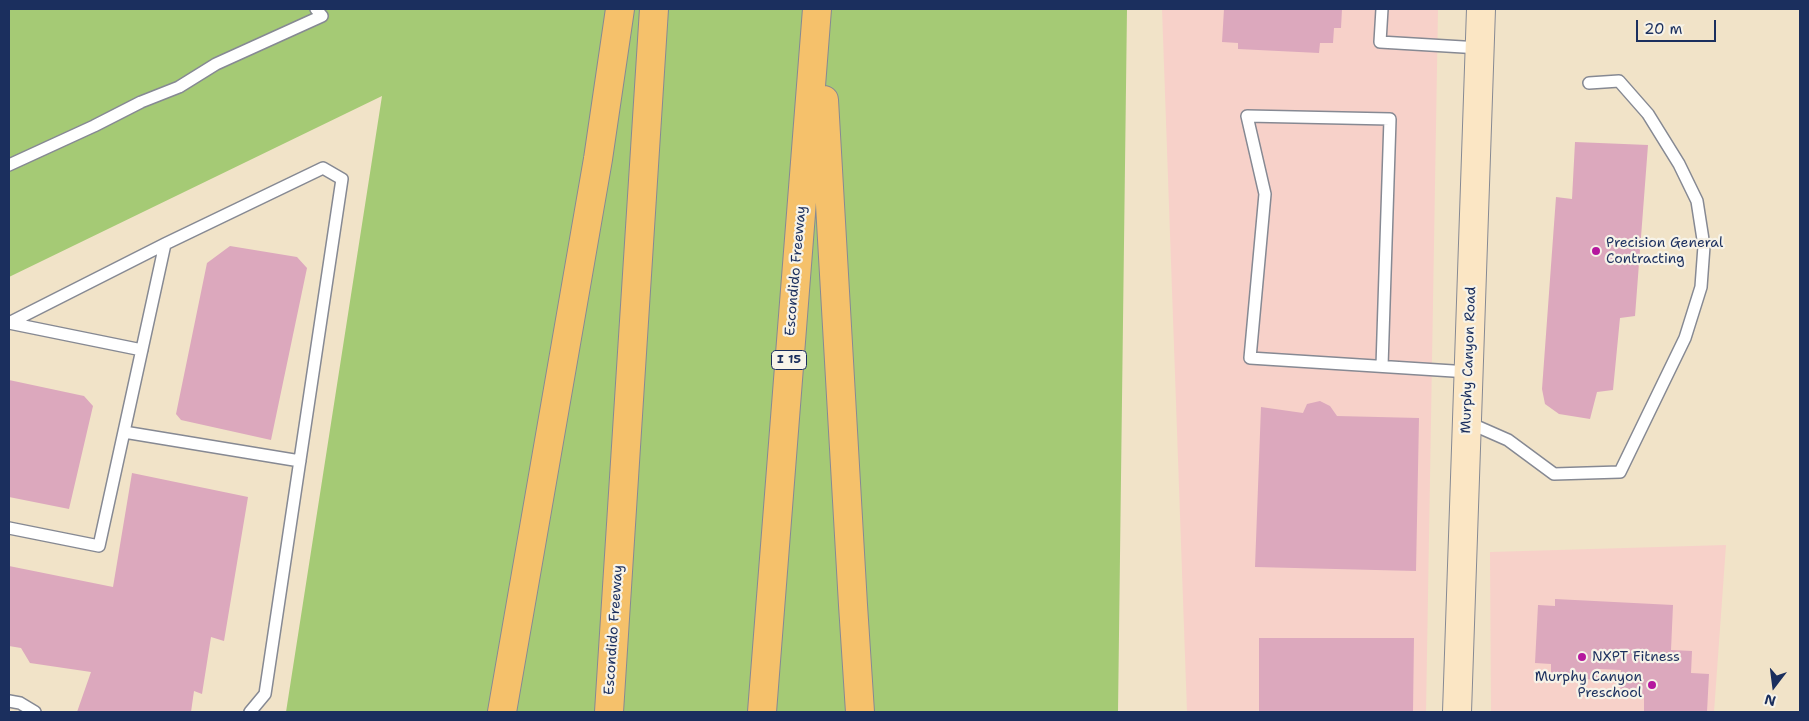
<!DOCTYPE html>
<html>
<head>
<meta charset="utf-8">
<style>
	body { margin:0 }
	#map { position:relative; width:1809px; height:721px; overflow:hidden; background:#f1e3c8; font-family:"Shantell Sans",sans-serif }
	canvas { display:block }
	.frame { position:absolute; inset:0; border:10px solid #1b2f5e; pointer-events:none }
	.north { position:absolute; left:1749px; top:661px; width:50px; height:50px; -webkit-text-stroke:4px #f7f3e8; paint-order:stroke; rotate:195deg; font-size:14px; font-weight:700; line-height:20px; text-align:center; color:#1b2f5e }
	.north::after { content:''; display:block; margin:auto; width:18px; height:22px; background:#1b2f5e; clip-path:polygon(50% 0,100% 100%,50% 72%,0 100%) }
	.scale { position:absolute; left:1636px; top:20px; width:80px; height:22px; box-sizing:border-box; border:2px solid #1b2f5e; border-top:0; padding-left:6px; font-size:15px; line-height:18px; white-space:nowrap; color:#1b2f5e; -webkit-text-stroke:4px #f7f3e8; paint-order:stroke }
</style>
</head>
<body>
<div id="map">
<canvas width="1809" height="721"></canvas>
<div class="frame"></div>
<div class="north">N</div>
<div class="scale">20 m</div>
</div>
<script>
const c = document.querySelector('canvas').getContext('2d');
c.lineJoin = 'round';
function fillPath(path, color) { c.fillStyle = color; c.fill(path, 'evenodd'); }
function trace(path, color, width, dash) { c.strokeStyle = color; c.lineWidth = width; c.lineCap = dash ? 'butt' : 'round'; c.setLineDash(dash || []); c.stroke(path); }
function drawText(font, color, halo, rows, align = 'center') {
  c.font = font + ' "Shantell Sans",sans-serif'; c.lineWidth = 4.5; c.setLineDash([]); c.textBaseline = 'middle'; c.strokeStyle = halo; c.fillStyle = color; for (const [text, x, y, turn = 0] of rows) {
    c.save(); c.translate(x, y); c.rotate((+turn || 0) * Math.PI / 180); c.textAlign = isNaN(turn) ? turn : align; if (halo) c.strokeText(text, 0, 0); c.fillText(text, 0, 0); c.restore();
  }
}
const built = new Path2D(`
	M1162,9H1438L1426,712H1187Z
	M1726,545L1714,712H1491L1490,552Z`);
const green = new Path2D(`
	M9,9H1127L1118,712H286L382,96L9,277Z`);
const building = new Path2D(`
	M1224,9H1342L1341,28H1334L1333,43H1320L1319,53L1238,49V43L1222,42Z
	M1575,142L1648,145L1635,316L1620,318L1613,390L1597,392L1590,419L1559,414L1545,404L1542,389L1556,197L1572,199Z
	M230,246L297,257L307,268L271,440L181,420L176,414L207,263Z
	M9,380L84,396L93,406L69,509L9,497Z
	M1320,401L1330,406L1337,416L1419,418L1416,571L1255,567L1261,407L1303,413L1307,404Z
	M132,473L248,497L224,641L211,637L202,694L194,691L191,712H77L91,672L30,663L21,648L9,646V566L113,587Z
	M1555,599L1673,605L1671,650L1692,651L1691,673L1709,674L1707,712H1644V696L1620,695L1621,670L1599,669V680L1551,677V664L1535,663L1538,605L1555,606Z
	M1259,638H1414L1413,712H1259Z`);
const lane = new Path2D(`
	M1382,9L1380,42L1480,48
	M9,165L94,126L141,102L179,87L216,64L322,16L316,9
	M9,323L165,244L323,168L342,179L265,694L250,712
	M9,323L142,350
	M1382,366L1390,119L1247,116L1265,194L1250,358L1469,372
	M1467,422L1508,440L1554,474L1620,472L1685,338L1701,287L1704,246L1697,201L1679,164L1648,114L1619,81L1589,83
	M124,432L300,461
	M9,528L99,546L165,244
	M9,701L20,703L35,712`);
const secondary = new Path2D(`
	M1457,712L1481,9`);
const highway = new Path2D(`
	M824,100L853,605L860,712
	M502,712L598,159L620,9
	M609,712L654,9
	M762,712L817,9`);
const markers = [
	[1596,251,5,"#b5179e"],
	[1582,657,5,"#b5179e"],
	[1652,685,5,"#b5179e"]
];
const shields = [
	[789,360,35]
];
const shieldNames = [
	["I 15",789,360]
];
const poiNames = [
	["Precision General",1606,243],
	["Contracting",1606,259],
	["NXPT Fitness",1592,657],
	["Murphy Canyon",1642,677,"right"],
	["Preschool",1642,693,"right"]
];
const streetNames = [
	["Escondido Freeway",796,271,-85],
	["Murphy Canyon Road",1469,360,-88],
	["Escondido Freeway",614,630,-86]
];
fillPath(built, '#f7d1c9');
fillPath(green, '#a5ca75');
fillPath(building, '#dca8bd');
trace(lane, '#868993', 14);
trace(secondary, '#868993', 30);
trace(highway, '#868993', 30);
trace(lane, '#fff', 11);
trace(secondary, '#fbe6c4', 28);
trace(highway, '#f5c16b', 28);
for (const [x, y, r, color] of markers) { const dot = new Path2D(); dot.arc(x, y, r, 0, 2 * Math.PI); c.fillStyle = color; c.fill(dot); trace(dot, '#f7f3e8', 2); }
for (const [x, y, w] of shields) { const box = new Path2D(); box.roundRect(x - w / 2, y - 9.5, w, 19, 4); c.fillStyle = '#f7f3e8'; c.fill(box); trace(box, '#1b2f5e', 1); }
drawText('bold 12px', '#1b2f5e', null, shieldNames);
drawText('14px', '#1b2f5e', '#f7f3e8', poiNames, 'left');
drawText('14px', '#1b2f5e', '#f7f3e8', streetNames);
</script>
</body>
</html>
